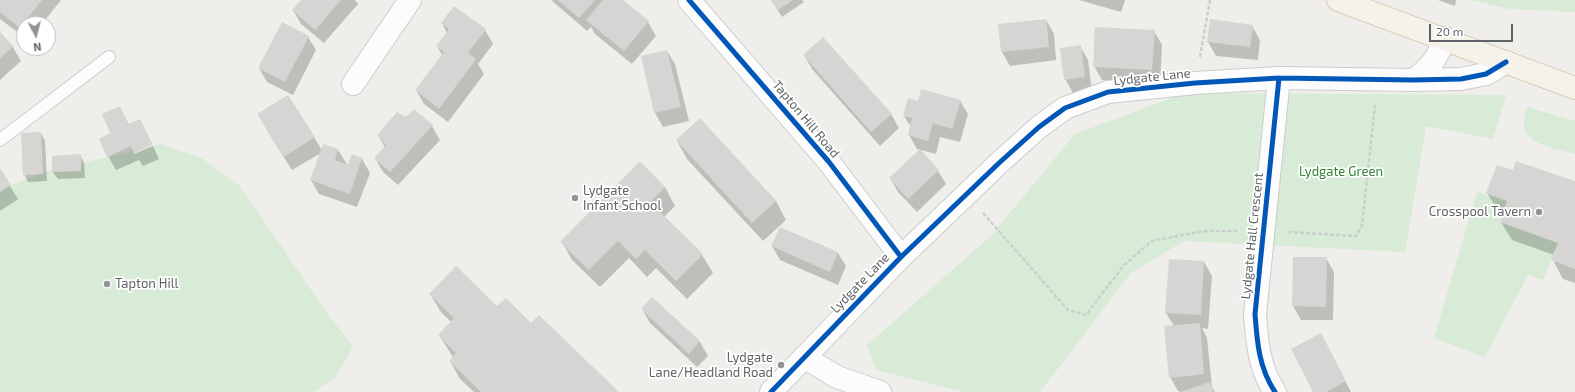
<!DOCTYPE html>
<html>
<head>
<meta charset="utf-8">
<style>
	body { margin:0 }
	#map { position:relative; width:1575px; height:392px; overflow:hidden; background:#efeeea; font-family:"Exo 2",sans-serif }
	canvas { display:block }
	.north { position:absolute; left:16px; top:16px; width:40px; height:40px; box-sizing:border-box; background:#fff; border:1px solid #bfc1c3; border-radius:50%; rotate:173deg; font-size:11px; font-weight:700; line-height:16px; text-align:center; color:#5f6368 }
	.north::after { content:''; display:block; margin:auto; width:14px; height:18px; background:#919496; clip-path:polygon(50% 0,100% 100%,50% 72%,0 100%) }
	.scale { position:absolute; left:1429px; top:24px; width:84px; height:18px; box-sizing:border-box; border:2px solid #5f6368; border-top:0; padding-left:5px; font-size:12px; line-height:14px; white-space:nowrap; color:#5f6368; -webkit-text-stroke:3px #fff; paint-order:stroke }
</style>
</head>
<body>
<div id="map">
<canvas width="1575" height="392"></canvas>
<div class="north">N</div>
<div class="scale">20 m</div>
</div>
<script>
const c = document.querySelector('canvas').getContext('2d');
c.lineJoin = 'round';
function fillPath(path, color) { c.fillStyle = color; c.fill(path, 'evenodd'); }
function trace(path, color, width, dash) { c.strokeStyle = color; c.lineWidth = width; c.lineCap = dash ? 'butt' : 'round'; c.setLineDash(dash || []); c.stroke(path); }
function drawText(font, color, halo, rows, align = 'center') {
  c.font = font + ' "Exo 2",sans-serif'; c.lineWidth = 3.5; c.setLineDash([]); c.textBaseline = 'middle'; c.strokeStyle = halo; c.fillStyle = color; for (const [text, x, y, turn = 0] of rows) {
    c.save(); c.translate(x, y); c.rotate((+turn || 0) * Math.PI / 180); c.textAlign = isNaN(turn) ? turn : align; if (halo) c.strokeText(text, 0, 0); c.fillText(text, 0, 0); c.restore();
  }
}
const green = new Path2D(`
	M1470,0H1575V12L1509,9Z
	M1185,93L1506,95L1493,139L1426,126L1405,252L1184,241L1131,273L1040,392H965L876,370L867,345L991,236L1075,134Z
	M1527,107L1575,121V154C1559,149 1526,146 1524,125C1523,119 1526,112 1527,107Z
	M162,144L203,159L240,186L329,316L353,346L336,377L314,392H0V168L11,185L45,172Z
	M1477,192L1507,201L1500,222L1558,243L1543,280L1528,275L1485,357L1434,338Z`);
const shadow = new Path2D(`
	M0,0H61L42,24H24V37L0,19Z
	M302,0H355L358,4L324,43L301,24L293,10Z
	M551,0H621L648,22L656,36L632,64L595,34L591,27L587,31Z
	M771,0H802L804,2L782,17Z
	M1079,0H1125L1121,12Z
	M1438,0H1456L1455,6Z
	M1046,20L1054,34L1056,60L1010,66L1002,52Z
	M442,23L485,30L493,44L478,64L484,74L448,122L424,104L416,90L442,55L437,46L447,33Z
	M1252,26L1260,40L1258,60L1216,56L1208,42Z
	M1154,31L1162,45L1160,84L1102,80L1094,66Z
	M0,33L13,47L21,61L0,80Z
	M308,37L316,50L293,95L267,82L259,68Z
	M1080,46L1088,60L1092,91L1073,93L1065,79Z
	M667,51L675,64L689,121L663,127L655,113L642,57Z
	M804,55L891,114L899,128L880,146L812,69Z
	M288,96L322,150H338L348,166L352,156L362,159L370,173L357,207L319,194L311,180L321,153L292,170L266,129Z
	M960,101L968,114L960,142L940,137L936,154L917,149L909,135L911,127L904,116L918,103Z
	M120,108L129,125L140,120L152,144L134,152V154L153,146L159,159L143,166L139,160L116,170L108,156L111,134Z
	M406,119L432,126L440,140L398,185L383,172L375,158L385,147L378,135Z
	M700,119L776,201L786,220L763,241L687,159L677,141Z
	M41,133L45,141L47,181L28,182L24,174Z
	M80,155L84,162L85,178L58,179L53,172Z
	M0,170L18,199L0,211Z
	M938,171L946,184L917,212L898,192L890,178Z
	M1513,172L1575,183V283L1563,279L1553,260L1554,255L1512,240L1501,222L1504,214L1498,211L1487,193Z
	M665,187L675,206L664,217L702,255L713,273L687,299L656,268L647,277L629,258L600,287L572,260L562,242Z
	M772,246L838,253L846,266L838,285L780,260Z
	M1326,258L1334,272L1333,320H1301L1293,306Z
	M1204,262L1212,276L1208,329L1202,328L1207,338L1212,387L1215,392H1181L1178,391L1170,377L1174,326L1166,313Z
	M430,294L497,307L532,324L618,392H474L460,379L450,361L453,357L439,335L451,322L441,312Z
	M652,298L700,342L708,356L697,367L650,323L642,309Z
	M1328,348L1351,392H1314Z`);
const building = new Path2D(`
	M0,0H42L20,28L0,12Z
	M301,0H341L315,30L292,10Z
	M558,0H595L579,18Z
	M603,0H623L649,21L624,51L586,20Z
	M771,0H793L778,10Z
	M454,6L486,29L468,53L476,59L439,109L415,90L444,52L436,46L449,29L441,23Z
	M1046,19L1049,47L1001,52L998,24Z
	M1210,19L1253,25L1250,47L1207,42Z
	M282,22L309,36L285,82L258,68Z
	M1095,27L1155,30L1152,70L1093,67Z
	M0,32L13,46L0,59Z
	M823,37L892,114L871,132L803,55Z
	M1081,45L1085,77L1064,80L1060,48Z
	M667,50L681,107L654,113L641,56Z
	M921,89L961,100L952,129L933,123L928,141L908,135L912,118L903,116L908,98L918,101Z
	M288,95L315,137L284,157L257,114Z
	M120,106L128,124L140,119L152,145L134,153L131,146L107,157L99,139L110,133L102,114Z
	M414,109L433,125L390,172L374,158L386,145L377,135L397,112L406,117Z
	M700,118L776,201L752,223L676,140Z
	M41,132L43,174L23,175L21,133Z
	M323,144L338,149L335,160L348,165L352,154L362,158L350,194L310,180Z
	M920,149L939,170L908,199L889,178Z
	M81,154V171L52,172V156Z
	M640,161L665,187L650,202L703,254L676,281L645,250L636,259L618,241L589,270L560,242Z
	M1516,161L1575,181V269L1551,260L1558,243L1500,222L1507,201L1486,193L1497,165L1513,170Z
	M0,168L11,185L0,192Z
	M780,227L838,252L830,272L771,246Z
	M1293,257H1327L1326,307L1292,306Z
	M1169,259L1204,261L1201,315L1165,313Z
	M456,266L497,306L506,298L531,323L539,315L619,392H481L449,361L456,353L438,335L454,318L429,294Z
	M652,297L700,341L689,354L641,309Z
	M1200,323L1204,374L1169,378L1164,326Z
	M1321,333L1346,381L1326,392H1313L1291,349Z
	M1210,382L1213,392H1180Z`);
const path = new Path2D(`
	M1200,57L1210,0
	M983,213L1068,310L1086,315L1124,265L1152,241L1204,231H1237
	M1288,232L1356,236L1362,225L1375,105`);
const service = new Path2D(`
	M0,140L109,57`);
const minor = new Path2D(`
	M689,0L829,162L901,257
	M353,84L410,0
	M804,357L837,377L880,392
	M1275,392C1259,368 1257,342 1255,314L1279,78`);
const tertiary = new Path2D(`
	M1413,80C1431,68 1437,58 1445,38
	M771,392L901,257L999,163L1039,127L1065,108L1108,92L1195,83L1279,78L1413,80L1461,79L1486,74L1506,62`);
const primary = new Path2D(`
	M1338,0L1575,88`);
const cycleway = new Path2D(`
	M689,0L829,162L901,257
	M771,392L901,257L999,163L1039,127L1065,108L1108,92L1195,83L1279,78L1413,80L1461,79L1486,74L1506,62
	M1275,392C1259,368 1257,342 1255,314L1279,78`);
const markers = [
	[575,198,4,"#919496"],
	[1539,212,4,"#919496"],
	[107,284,4,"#919496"],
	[781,365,4,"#919496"]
];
const streetNames = [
	["Lydgate Lane",1152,77,-6],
	["Tapton Hill Road",806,119,50],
	["Lydgate Hall Crescent",1252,236,-84],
	["Lydgate Lane",860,283,-46]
];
const parkNames = [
	["Lydgate Green",1341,172]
];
const poiNames = [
	["Lydgate",583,191],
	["Infant School",583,206],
	["Crosspool Tavern",1531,212,"right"],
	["Tapton Hill",115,284],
	["Lydgate",773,358,"right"],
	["Lane/Headland Road",773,373,"right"]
];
fillPath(green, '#d8ebd6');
fillPath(shadow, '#0003');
fillPath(building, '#d6d5d3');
trace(service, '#cbcccc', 14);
trace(minor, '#cbcccc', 24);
trace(tertiary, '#cbcccc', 24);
trace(primary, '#d7ceb8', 24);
trace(path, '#cacfcc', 2.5, [4, 2]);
trace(service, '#fdfcfc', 12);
trace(minor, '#fdfcfc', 22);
trace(tertiary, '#fdfcfc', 22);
trace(primary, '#f4f2e9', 22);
trace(cycleway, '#0057b8', 5);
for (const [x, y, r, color] of markers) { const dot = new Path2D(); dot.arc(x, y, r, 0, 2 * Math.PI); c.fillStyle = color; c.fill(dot); trace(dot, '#fff', 1.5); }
drawText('13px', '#5f6368', '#fff', streetNames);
drawText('13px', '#348238', '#fff', parkNames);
drawText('13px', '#5f6368', '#fff', poiNames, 'left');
</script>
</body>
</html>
